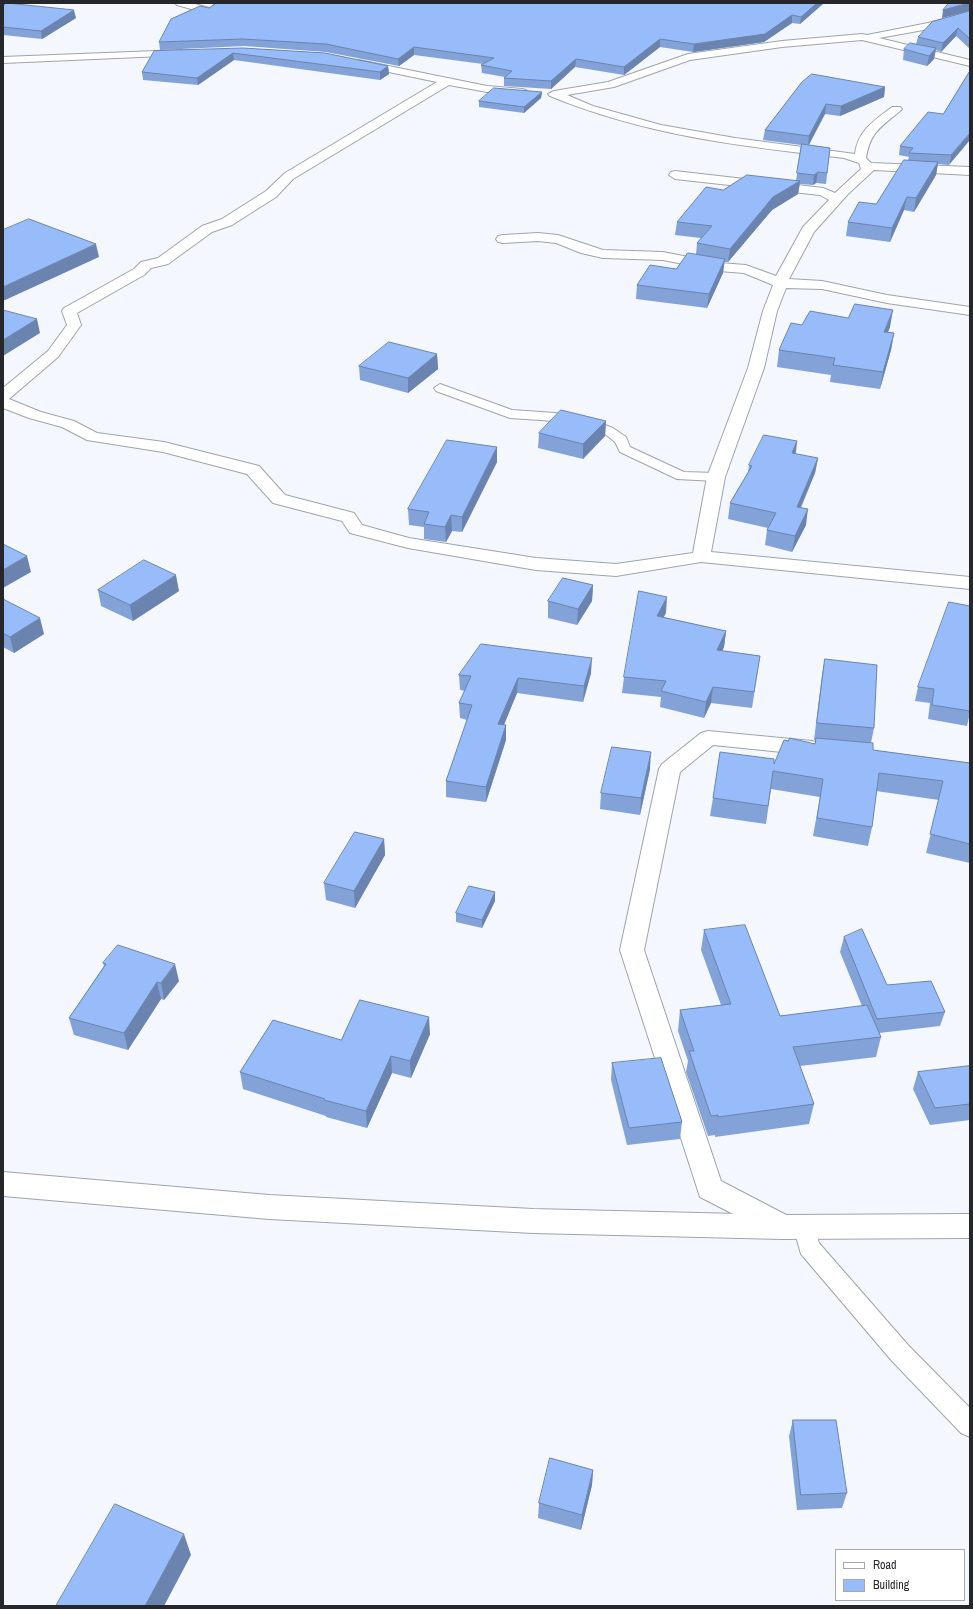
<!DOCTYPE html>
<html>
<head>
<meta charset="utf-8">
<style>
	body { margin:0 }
	#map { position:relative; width:973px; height:1609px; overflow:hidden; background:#f4f8fe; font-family:"Archivo Narrow",sans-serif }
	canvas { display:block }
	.frame { position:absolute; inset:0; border:4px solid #25272b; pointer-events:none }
	.legend { position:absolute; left:835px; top:1549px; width:130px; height:52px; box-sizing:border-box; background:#fff; border:1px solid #a8a9aa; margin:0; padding:5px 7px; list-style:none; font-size:12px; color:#25272b }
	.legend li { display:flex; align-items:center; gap:8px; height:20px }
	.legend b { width:20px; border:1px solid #a8a9aa }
</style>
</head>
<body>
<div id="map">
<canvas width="973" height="1609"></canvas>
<div class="frame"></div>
<ul class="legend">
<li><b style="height:5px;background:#fff"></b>Road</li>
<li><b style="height:11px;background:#98bcfa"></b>Building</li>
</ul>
</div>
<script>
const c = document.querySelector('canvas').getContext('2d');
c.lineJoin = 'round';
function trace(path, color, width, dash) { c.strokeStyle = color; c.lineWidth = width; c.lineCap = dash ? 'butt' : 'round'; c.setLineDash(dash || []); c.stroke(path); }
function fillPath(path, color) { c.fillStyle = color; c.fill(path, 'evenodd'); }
const service = new Path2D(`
	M440,384L512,410L555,413L589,419L613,428L626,437L630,447L684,472L716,473L721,474L723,477L721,480L716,481L677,479L620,452L615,442L605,434L582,425L555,421L510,418L436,391L434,388Z
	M804,1217L812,1219L819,1243L908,1345L970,1408V1437L961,1433L892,1361L801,1254L793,1226L796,1219Z`);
const minor = new Path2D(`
	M175,3H191L213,9L214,11L209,14L177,5Z
	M970,12V18L929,29L879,38L970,60V66L862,40L782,47L690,60L614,87L567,95L593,106L661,125L735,138L855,154C858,130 875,120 892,107H900L902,109L900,111C881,127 870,132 866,158L871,163L970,167V175L874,170L848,194L814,232L789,279L822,281L887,295L970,307V315L887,303L822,289L786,288L777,311L764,368L725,477L711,552L970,577V589L701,562L616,576L536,570L408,548L350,533L342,521L273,503L247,474L163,452L87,440L62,427L29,418L3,408V388L48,351L67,325L62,311L64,308L134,269L141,262L158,258L202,226L222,219L266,191L285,173L437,82L355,65L354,63L355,61L359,60L487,86L522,89L526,90L528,92L526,94L487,92L449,85L293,179L276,197L232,225L212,232L168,264L151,268L144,275L77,313L81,325L58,357L9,399L41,412L74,421L97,433L164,442L259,466L285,495L354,513L362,525L409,538L536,558L616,564L693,553L707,477L748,368L763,311L773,285L744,273L719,271L663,260L603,258L581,253L556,243L538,241L503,243L498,242L496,239L498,236L503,235L538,233L558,235L603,250L663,252L719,263L746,265L776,276L803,227L829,200L820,195L675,179L669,175L671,172L675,171L823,188L835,193L861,169L859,163L844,158C740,146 648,136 550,96L548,94L554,91L608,82L688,54L782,41L862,34L867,35L928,23Z
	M182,50L187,53L186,55L3,63V57Z
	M708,731L812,741L819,743L823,748L819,753L812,755L713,745L680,772L644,950L721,1181L792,1218L796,1227L792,1236L782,1239L700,1197L620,950L659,769L662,764L701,733Z`);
const secondary = new Path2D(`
	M3,1172L269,1195L533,1209L782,1215L970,1214V1238L782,1239L533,1233L269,1219L3,1196Z`);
const wall = new Path2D(`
	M213,3H824L800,24L792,23L764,42L693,52L660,47L624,75L575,67L551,89L504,86V78L505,77L482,73L481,65L483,64L414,55L399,66L326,52L244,46L160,50L159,42L213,5Z
	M3,6L76,18L42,39L3,35Z
	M970,11V49L956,36L941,52L936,50L934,59L927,66L903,60L904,49L916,44L918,37Z
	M243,48L388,66L389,74L380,80L234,60L198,85L143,80L142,72Z
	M970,71L949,165L938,164L936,175L914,212L904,210L890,242L846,236L848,222L876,204L908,160L909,157L899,155L900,146L943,114Z
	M802,82L885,87L884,97L840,116L825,114L809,145L830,148L826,184L816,183L813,185L800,184L798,194L772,210L728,262H724L723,273L707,308L636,299L637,285L676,269L696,254L697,243L701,238L675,235L677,222L796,181L801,145L763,140L765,130Z
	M542,92L541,98L524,113L479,107V101Z
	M802,325L890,327L888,332L894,333L891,350L880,389L830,382L831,375L777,367L779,350Z
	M437,354L438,369L408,393L360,380L359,366Z
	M606,421L605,436L583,459L538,448L539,433Z
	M797,441L796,454L818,458L815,473L801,508L806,525L792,552L765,545L767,530L768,528L728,519L730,503L748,472L749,465Z
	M497,447V462L462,532L452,531L446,542L424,539V527L409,525L408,509Z
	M593,585L592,601L577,625L548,618V601Z
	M98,590L179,591L133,621L101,606Z
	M3,599L44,634L14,653L3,647Z
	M970,606V713L967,726L928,719L930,703L915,701L918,687Z
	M666,613L663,617L726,631L724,647L722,651L760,656L752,708L711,703L704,718L660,707L661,697L622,693L624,677Z
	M825,659L874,728L871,743L873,750L970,763V863L926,853L939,800L876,791L872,827L868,846L813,836L820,797L771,789L766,824L710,816L713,798L774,764L788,741L815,744V740H814L822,675Z
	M591,673L583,702L517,693L504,725H506V740L486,802L446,797V781L467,720L460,718L459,703L465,691L460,690L459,675Z
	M650,769L640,815L600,809L601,793Z
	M384,839L385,855L355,908L326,900L324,883Z
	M495,901L482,928L456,922V913Z
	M704,930L780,1016L862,1006L840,952L844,937L887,985L945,1012L940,1026L879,1033L881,1037L876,1057L800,1066L814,1104L809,1124L715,1137V1135L708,1136L686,1072L688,1061L678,1031L680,1010L721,1005L701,950Z
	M103,963L179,981L164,1000L161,999L128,1050L74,1035L69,1018L104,966Z
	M430,1034L411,1078L392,1073L367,1128L326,1117V1116L243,1089L240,1072L341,1040Z
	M612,1063L682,1122L680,1139L627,1145L611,1080Z
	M970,1066V1120L930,1125L913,1089L918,1072Z
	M793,1420L847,1493L842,1508L797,1510L789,1436Z
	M593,1470L592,1485L581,1530L538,1518L539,1503Z`);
const shadedWall = new Path2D(`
	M817,3H824L800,24L801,17Z
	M969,3H970V11L942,18L943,10Z
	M74,10L76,18L42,39L41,31Z
	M792,15V23L764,42L693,52L694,44Z
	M958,28L956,36L941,52L943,43Z
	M660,39V47L624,75V67Z
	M414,47V55L399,66L398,59Z
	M936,48L934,59L927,66L929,56Z
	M233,53L234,60L198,85L197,78Z
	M576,59L575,67L551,89V81Z
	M388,66L389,74L380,80V72Z
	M885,87L884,97L840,116L841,106Z
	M542,92L541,98L524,113V107Z
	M826,104L825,114L808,146L809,136Z
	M970,133V140L949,165L951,155Z
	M938,162L936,175L914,212L916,198Z
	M818,172L816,183L813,185L814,175Z
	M800,181L798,194L772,210L728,262L730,249L773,197Z
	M907,197L904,210L890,242L892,228Z
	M96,244L99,257L3,301V287Z
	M725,259L723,273L707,308L709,294Z
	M893,310L890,327L881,349L884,332Z
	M37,319L40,333L3,356V340Z
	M894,333L891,350L880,389L883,372Z
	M437,354L438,369L408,393V378Z
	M606,421L605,436L583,459V444Z
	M797,441L795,456L792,453Z
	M497,447V462L462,532V517Z
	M818,458L815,473L794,522L797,507Z
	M808,509L806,525L792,552L795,536Z
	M451,515L452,531L446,542L445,527Z
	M27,556L31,572L3,588V570Z
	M176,575L179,591L133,621L130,605Z
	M593,585L592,601L577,625L578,609Z
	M667,597L666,613L656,631L657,616Z
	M40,618L44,634L14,653L10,637Z
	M726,631L724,647L715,666L717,650Z
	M592,658L591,673L583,702L584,686Z
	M518,678L517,693L498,739V724Z
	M713,687L711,703L704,718L706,702Z
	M506,725V740L486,802V787Z
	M651,752L650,769L640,815L641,798Z
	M384,839L385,855L355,908L354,891Z
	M495,892V901L482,928V920Z
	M175,964L179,981L164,1000L161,983Z
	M157,982L161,999L128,1050L124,1033Z
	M429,1017L430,1034L411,1078L410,1061Z
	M391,1056L392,1073L367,1128L366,1111Z
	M593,1470L592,1485L581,1530L582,1515Z
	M184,1534L191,1555L164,1606H145Z`);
const building = new Path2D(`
	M7,3L74,10L41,31L3,27V6Z
	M214,3H817L801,17L792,15L765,34L694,44L660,39L624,67L576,59L551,81L504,78L512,71L481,65L494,58L414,47L398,59L326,44L243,39L159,42L171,19L200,6L209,8L215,4Z
	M949,3H969L943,10Z
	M970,11V39L958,28L943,43L918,37L932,22Z
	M910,43L936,48L929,56L904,49Z
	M243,48L325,53L388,66L380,72L233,53L197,78L142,72L154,51Z
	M970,71V133L951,155L909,153L913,148L900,146L928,112L943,114Z
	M812,74L885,87L841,106L826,104L809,136L765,130L802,82Z
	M494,88L542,92L524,107L479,101Z
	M802,144L830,148L827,173L818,172L814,175L797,173Z
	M904,160L938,162L916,198L907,197L892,228L848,222L859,202L876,204Z
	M747,175L800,181L773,197L730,249L697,243L712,226L677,222L706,187L723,190Z
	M29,219L96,244L3,287V230Z
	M688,253L725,259L709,294L637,285L650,265L676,269Z
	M855,304L893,310L884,332L894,333L883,372L833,365L835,358L779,350L791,323L802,325L810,311L848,318Z
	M3,310L37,319L3,340Z
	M389,342L437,354L408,378L359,366Z
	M561,410L606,421L583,444L539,433Z
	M764,435L797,441L792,453L818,458L797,507L808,509L795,536L767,530L776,513L730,503L752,466L749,465Z
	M447,440L497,447L462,517L451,515L445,527L424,524L429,512L408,509Z
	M3,544L27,556L3,570Z
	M144,560L176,575L130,605L98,590Z
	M563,578L593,585L578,609L548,601Z
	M639,591L667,597L657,616L726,631L717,650L760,656L754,692L713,687L706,702L661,691L666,681L624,677Z
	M3,599L40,618L10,637L3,633Z
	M949,602L970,606V711L932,705L934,689L918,687Z
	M481,644L592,658L584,686L518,678L498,724L506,725L486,787L446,781L472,705L459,703L471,676L459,675Z
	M825,659L877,665L874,728L817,723Z
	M790,738L815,744L816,738L873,743V750L970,763V844L930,834L943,781L879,773L872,827L817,818L823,779L773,771L768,806L713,798L720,752L774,759V764L784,740L788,741Z
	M612,747L651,752L641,798L601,793Z
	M355,832L384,839L354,891L324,883Z
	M469,886L495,892L482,920L456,913Z
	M745,925L780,1016L867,1005L881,1037L793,1047L814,1104L718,1117V1115L711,1116L689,1051H694L680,1010L731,1004L704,930Z
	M862,929L887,985L931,981L945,1012L877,1019L844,937Z
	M118,945L175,964L161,983L157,982L124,1033L69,1018L106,964L103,963Z
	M360,1000L429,1017L410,1061L391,1056L366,1111L324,1100L325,1099L240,1072L273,1020L341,1040Z
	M661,1058L682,1122L629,1128L612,1063Z
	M970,1066V1104L935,1108L918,1072Z
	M793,1420H836L847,1493L801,1495Z
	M550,1458L593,1470L582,1515L539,1503Z
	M115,1504L184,1534L145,1606H56Z`);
trace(service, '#9ea4ad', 2);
trace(minor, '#9ea4ad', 2);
trace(secondary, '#9ea4ad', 2);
fillPath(service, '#fff');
fillPath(minor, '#fff');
fillPath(secondary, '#fff');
fillPath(wall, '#83a2d7');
fillPath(shadedWall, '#6a84af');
fillPath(building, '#98bcfa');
trace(building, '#6a84af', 1);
</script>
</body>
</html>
